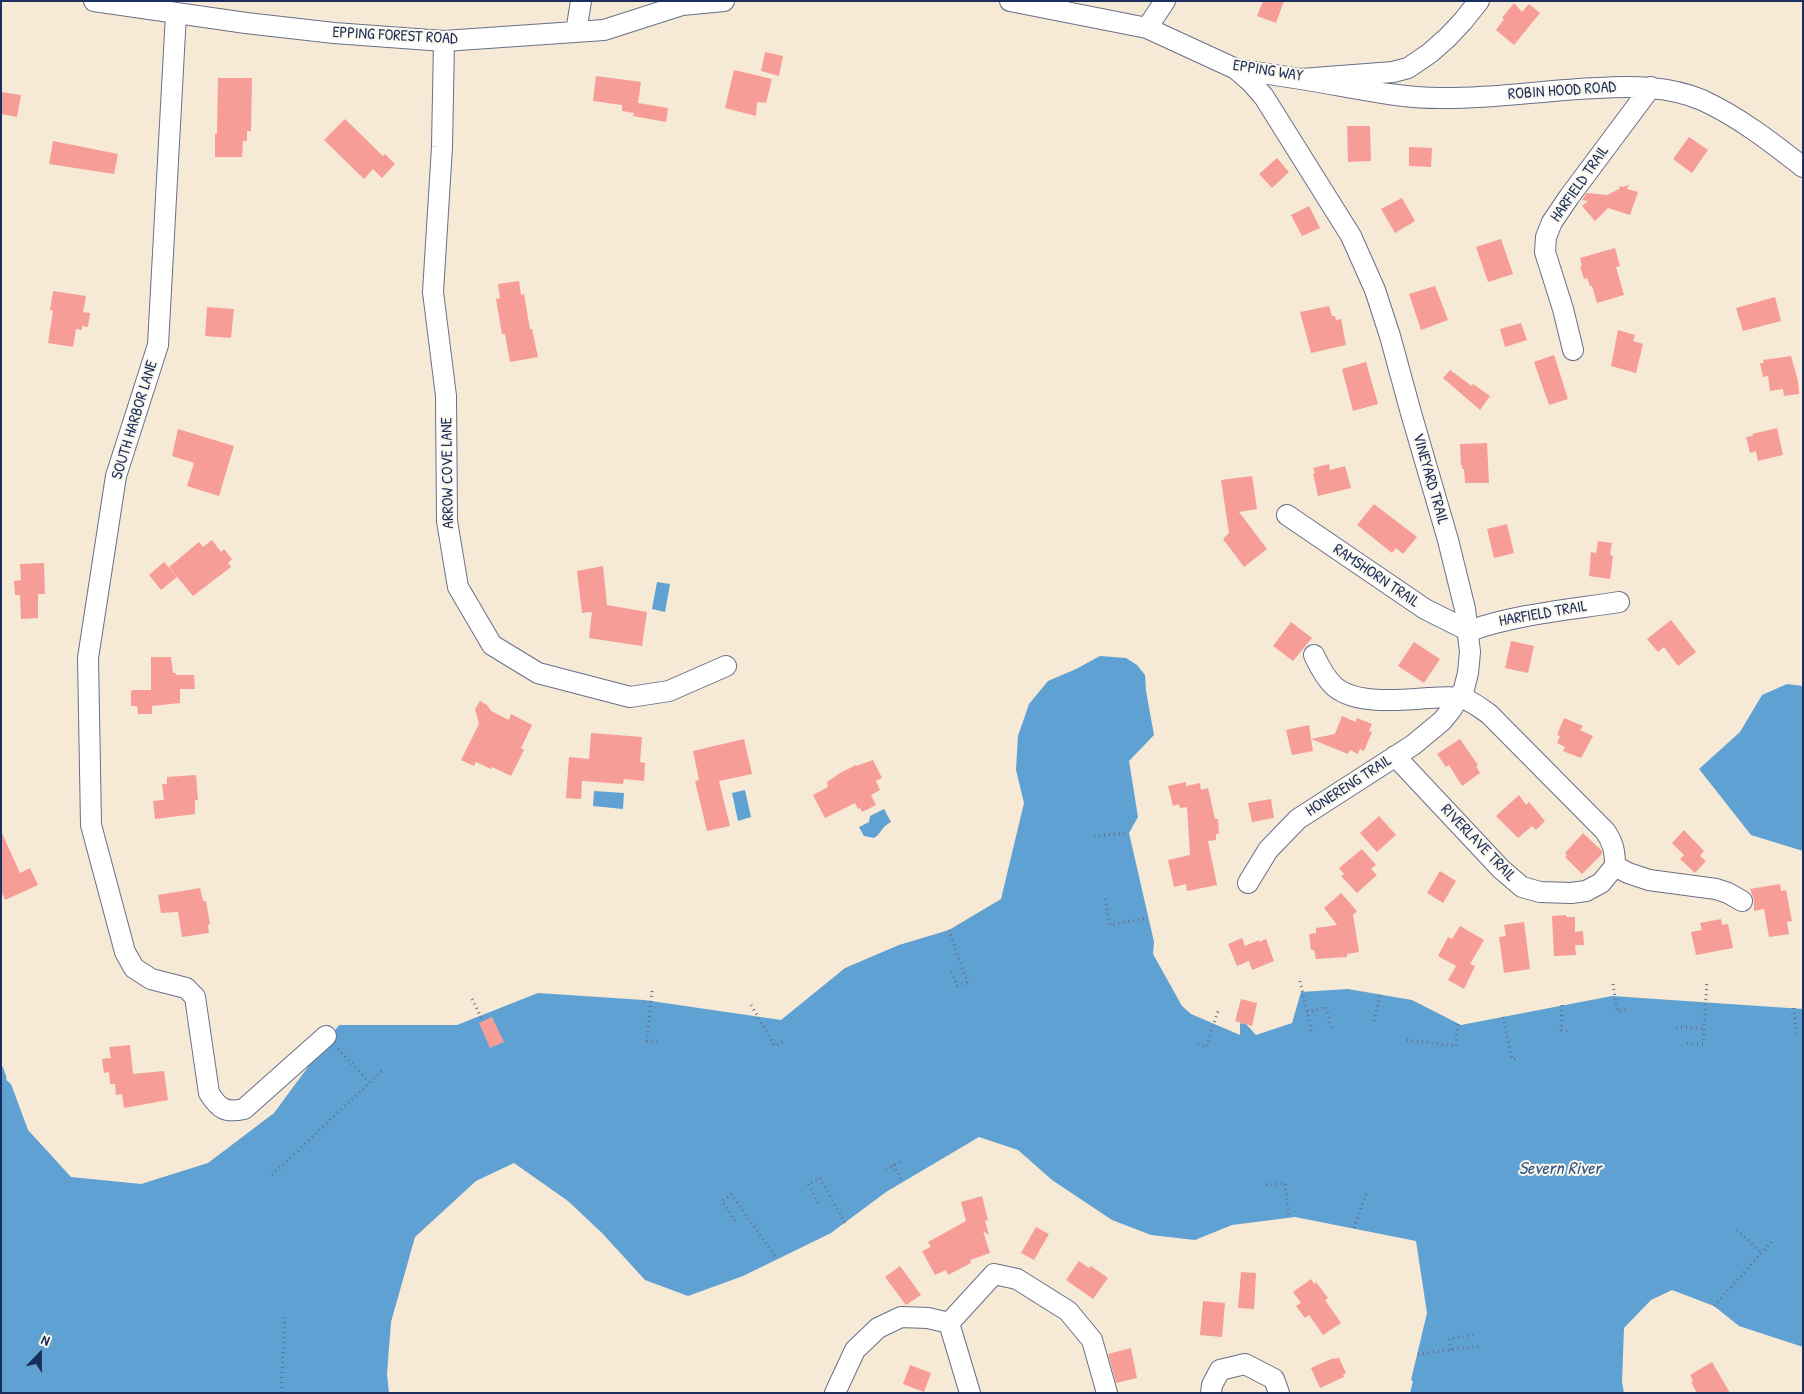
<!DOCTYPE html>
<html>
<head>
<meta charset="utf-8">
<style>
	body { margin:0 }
	#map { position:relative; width:1804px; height:1394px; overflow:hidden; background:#f6e9d5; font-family:"Patrick Hand",sans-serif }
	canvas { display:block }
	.frame { position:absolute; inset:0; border:2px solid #1b2f5e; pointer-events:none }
	.north { position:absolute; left:15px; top:1329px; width:50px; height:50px; -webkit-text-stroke:4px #fbf7ec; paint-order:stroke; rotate:22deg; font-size:14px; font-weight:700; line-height:20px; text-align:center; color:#1b2f5e }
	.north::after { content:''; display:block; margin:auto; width:18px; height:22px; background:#1b2f5e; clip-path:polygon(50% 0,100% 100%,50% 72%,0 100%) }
</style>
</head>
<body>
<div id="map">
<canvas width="1804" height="1394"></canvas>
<div class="frame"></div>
<div class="north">N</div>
</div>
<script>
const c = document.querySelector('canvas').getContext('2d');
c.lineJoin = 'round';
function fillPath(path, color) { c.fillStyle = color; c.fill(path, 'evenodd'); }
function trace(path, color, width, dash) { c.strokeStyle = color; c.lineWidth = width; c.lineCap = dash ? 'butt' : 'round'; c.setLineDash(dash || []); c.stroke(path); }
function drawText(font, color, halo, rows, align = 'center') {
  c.font = font + ' "Patrick Hand",sans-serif'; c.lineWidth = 4; c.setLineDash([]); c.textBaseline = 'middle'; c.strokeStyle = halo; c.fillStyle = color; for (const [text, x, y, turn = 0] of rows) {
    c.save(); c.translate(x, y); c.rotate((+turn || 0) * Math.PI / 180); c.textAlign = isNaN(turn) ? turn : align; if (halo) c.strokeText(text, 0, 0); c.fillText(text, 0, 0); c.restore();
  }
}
const water = new Path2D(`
	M657,582L670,584L665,612L652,609Z
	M1100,656L1126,658L1137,665L1145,675L1146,691L1154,735L1129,761L1138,817L1129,833L1154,942L1153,954L1182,1006L1191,1014L1240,1035V1023L1246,1024L1256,1035L1292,1023L1301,992L1348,989L1412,1000L1461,1025L1612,996L1803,1009V1347L1739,1326L1714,1306L1672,1290L1651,1300L1624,1328L1622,1382L1624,1393H1410L1413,1381L1411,1380L1427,1313L1416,1241L1295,1217L1232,1225L1195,1240L1151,1235L1112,1220L1052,1180L1018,1150L979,1137L886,1192L831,1233L743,1276L688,1296L645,1280L602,1233L568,1201L514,1163L476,1181L415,1237L391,1322L387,1374L389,1393H1V1080L4,1078L11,1084L28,1130L71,1177L141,1184L208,1163L274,1113L339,1025H457L538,993L644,1000L781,1020L845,968L899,945L949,930L1001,899L1024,803L1016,770L1018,736L1029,704L1048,681L1076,669Z
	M1787,684L1803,686V851L1751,835L1699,769L1740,732L1762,695Z
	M745,790L751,817L738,821L732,793Z
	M594,791L624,793L623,809L593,806Z
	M884,809L891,822C882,826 881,834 874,838L864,836L859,827L869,822L870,816Z`);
const stream = new Path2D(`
	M1,1069L4,1078`);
const building = new Path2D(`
	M1263,1H1284L1276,23L1257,16Z
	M1514,3L1522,12L1529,4L1540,13L1514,45L1496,30L1504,19L1502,18Z
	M765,52L783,56L779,76L761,71Z
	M734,70L772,79L766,103L757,102L756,116L725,108Z
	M596,76L641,82L638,103L668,108L666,122L633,116L634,113L622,111V105L593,101Z
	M218,78H252L251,131H247V141H243L242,157H215V134H217Z
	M1,92L21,95L17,117L1,114Z
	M345,119L383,156L385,154L395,164L382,178L373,169L364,179L324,140Z
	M1347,126H1370L1371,161L1348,162Z
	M1689,137L1708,150L1692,173L1673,159Z
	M53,141L118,154L114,174L49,164Z
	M1409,147L1432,148L1431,167L1409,166Z
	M1277,158L1289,172L1272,188L1259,174Z
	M1629,185L1627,189L1638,192L1630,215L1608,208L1595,221L1582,206L1588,201L1582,200L1587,193L1607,195L1619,189L1620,186L1623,187Z
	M1402,198L1415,221L1395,233L1381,209Z
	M1309,206L1320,228L1302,236L1291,215Z
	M1501,239L1513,274L1488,282L1476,247Z
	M1615,248L1620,266L1616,267L1624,295L1597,303L1592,286H1590L1587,278L1584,279L1580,266H1582L1580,258Z
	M519,281L521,295L524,294L530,329H532L538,357L510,362L505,334H502L496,299L500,298L498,284Z
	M1435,286L1448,320L1421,330L1409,294Z
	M53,291L86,296L83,312L90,313L88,327L82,326V330L76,329L73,347L48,343L53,311L50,310Z
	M1775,297L1781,321L1743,331L1736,308Z
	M1329,306L1332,316H1335L1336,320L1341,319L1346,345L1311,353L1300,312Z
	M207,307L234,309L231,338L205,336Z
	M1521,323L1527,340L1505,347L1500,329Z
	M1618,330L1635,335L1633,341L1643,344L1636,373L1611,366Z
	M1554,355L1568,399L1549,405L1534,362Z
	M1791,356L1798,381L1799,394L1784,396L1783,389L1770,391L1768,376L1763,377L1760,363H1764L1763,360Z
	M1366,362L1378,404L1353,411L1342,369Z
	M1450,370L1472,386L1473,384L1490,396L1480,410L1443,378Z
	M1777,428L1783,455L1758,461L1756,451L1750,453L1746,437L1753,436L1752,434Z
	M178,429L234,446L219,496L187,486L194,463L172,456Z
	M1487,443L1489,483H1465L1464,469H1462V465H1461L1460,444Z
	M1329,464L1330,470L1345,466L1351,488L1318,496L1313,474L1315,473L1313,468Z
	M1252,476L1257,509L1239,512L1267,549L1244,567L1223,539L1229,533L1221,480Z
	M1374,504L1417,537L1403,554L1396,548L1392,553L1357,525Z
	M1507,524L1514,553L1494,558L1487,529Z
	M212,540L221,552L224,549L232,559L228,563L231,567L193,596L169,567L199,542L203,547Z
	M1598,541L1612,543L1610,555L1613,556L1610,579L1589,576L1591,552L1596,553Z
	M164,562L177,577L161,590L149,575Z
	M44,563L45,594H38V618L21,619L20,595H15L14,581L21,580L20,564Z
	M603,566L607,605L647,612L642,646L589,638L592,612L582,613L577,571Z
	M1671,620L1696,652L1678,666L1664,647L1658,652L1647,639Z
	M1291,622L1312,638L1293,661L1273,646Z
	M1511,641L1534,646L1528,673L1505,668Z
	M1414,642L1440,659L1424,683L1398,666Z
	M151,657H171L173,673H176V675H194L195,689H180V703L152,706V714H138L137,706H131V692L132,690H151Z
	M480,701L487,705L491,711L509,720L511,714L532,725L521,748L524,750L511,776L492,767L491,769L476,762L474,766L461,760L479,724L475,709Z
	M1342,716L1356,722L1357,718L1372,724L1369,731L1372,732L1364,751L1360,749L1358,754L1350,750L1348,754L1311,739L1313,751L1292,755L1286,730L1309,725L1311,739L1335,734Z
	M1564,718L1583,726L1580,730L1593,736L1581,758L1563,751L1565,747L1557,743L1560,736L1557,735Z
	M591,733L642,737L640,762L645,763L644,781L624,779L623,784L582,781L581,799L566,798L569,757L589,759Z
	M744,739L752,774L719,781L730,826L707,831L695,781L699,780L693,751Z
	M1460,739L1478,765L1476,766L1480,773L1462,786L1449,765L1446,767L1437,754Z
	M873,760L882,778L876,781L880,790L871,795L876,805L862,812L860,808L858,809L855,803L825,818L813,795L828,787L827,782L840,773L856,765V766Z
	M196,775L198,800H195V814L155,819L153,801L164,800L162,784H167V777Z
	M1186,782V786L1200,783L1201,790L1208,788L1215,819H1218L1219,834H1216V840L1208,841L1217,885L1187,891L1186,884L1174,887L1168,860L1190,855L1187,807L1180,808L1179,804L1173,806L1168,786Z
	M1519,795L1526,805L1529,802L1545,821L1536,830L1532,826L1518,838L1496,816Z
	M1271,799L1274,818L1252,822L1248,803Z
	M1379,816L1396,835L1377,852L1360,833Z
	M1684,830L1704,851L1700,856L1706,861L1695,873L1680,859L1684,855L1672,843Z
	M1,831L20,873L30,868L38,885L5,900L1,890Z
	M1583,833L1602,851V854L1582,874L1565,857L1567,855L1565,853Z
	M1362,849L1376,865L1371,869L1377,875L1357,893L1341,876L1344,874L1339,868Z
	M1440,871L1456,881L1443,903L1427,893Z
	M1780,884L1781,891L1786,890L1792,921L1787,922L1789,934L1769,937L1764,909L1754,911V900L1750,889Z
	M200,888L203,901H206L210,924L208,925L209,933L182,937L178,912L161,913L158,895Z
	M1341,893L1357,911L1353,915L1359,952L1347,954V957L1316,959L1314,950H1311L1309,934L1316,933V928L1337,925L1324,908Z
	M1566,915V917H1575V932L1583,931L1584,945H1575L1576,955L1554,956L1552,916Z
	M1721,919L1722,925L1728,924L1733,948L1696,955L1691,932L1702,930L1700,923Z
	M1524,922L1530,969L1504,973L1499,937L1506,936L1504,925Z
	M1460,926L1484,940L1470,964L1475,966L1464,989L1448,980L1456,966L1438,956L1448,937L1452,939Z
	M1242,938L1245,946L1259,940V942L1266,939L1274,961L1252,970L1249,961L1237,966L1228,944Z
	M1241,999L1257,1003L1252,1026L1235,1021Z
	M492,1017L504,1042L490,1048L479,1023Z
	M130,1045L133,1074L164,1071L168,1100L124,1108L122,1094L116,1095L115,1084H110L109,1072L104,1073L102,1059L111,1058L109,1047Z
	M982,1196L988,1220L985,1221L989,1235L983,1231L990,1253L970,1260L971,1263L948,1275L946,1270L935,1275L922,1251L931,1247L928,1242L966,1221L961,1202Z
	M1036,1227L1049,1234L1034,1260L1021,1253Z
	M1079,1261L1089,1268L1091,1266L1108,1278L1093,1299L1066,1280Z
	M900,1266L921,1295L906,1305L885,1277Z
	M1241,1272L1256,1273L1254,1309L1238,1308Z
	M1311,1279L1314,1284L1316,1282L1328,1298L1325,1300L1341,1323L1323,1335L1309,1315L1305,1318L1296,1306L1301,1303L1293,1292Z
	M1203,1301L1225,1303L1222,1337L1200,1335Z
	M1131,1348L1137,1378L1116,1383L1108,1354Z
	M1339,1358L1346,1373L1343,1375L1344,1377L1320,1388L1311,1368L1331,1359Z
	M1712,1362L1730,1393H1697L1691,1382L1693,1381L1690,1375Z
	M910,1365L931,1373L924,1392L903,1384Z`);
const path = new Path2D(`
	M1094,836L1129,833
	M1105,899L1110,925L1148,918
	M949,930L967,982L957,986L950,969
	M1300,981L1312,1033
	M1613,984L1617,1011L1628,1009
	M652,991L647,1041L659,1042
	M472,999L483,1021
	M751,1005L775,1046L784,1041
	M1562,1005L1561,1030L1567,1031
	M1794,1008L1796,1035
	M1307,1012L1326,1007L1332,1030
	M1503,1017L1512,1059L1518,1058
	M1374,1021L1380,994
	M1676,1027L1704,1028
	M1407,1040L1456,1046L1458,1023
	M1687,1043L1703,1044L1707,981
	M1198,1044L1206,1047L1218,1011
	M338,1049L369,1082
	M893,1165L903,1182
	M886,1170L900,1162
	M272,1175L384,1069
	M1266,1185L1285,1183L1289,1218
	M818,1203L808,1184L820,1178L845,1223
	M735,1221L722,1201L731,1194L777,1259
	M1354,1228L1367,1191
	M1737,1230L1761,1252
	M1714,1306L1773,1240
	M1451,1350L1449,1339L1477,1334
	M1418,1354L1479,1346
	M281,1393L285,1316`);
const minor = new Path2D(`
	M94,1L246,23L334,33L444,41L604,30L682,5L724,1
	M1010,1L1147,28L1236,69L1301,79L1393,72L1408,68L1430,53L1448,37L1463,21L1479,1
	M176,14L158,345L116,476L88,658L91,825L125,952L134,968L151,979L186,988L195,997L209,1093C219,1109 225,1113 244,1109L326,1036
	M1147,28L1165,1
	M576,32L581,1
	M444,41L442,147L433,292L446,396L447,521L458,587L492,645L538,673L630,697L669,691L726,666
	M1236,69L1252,83L1264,97L1351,236L1375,290L1390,336L1411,413L1448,540L1465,609L1470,652L1468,673L1464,689L1451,710L1442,721L1413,745L1298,819L1268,850L1248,883
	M1301,79C1347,86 1393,98 1440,98C1492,99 1545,90 1598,88C1633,86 1669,86 1702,100C1739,117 1771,142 1803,167
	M1573,350L1563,309L1545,252L1546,237L1552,222L1569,197L1651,87
	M1287,515L1425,609L1469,631
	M1469,631C1517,614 1568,610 1619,602
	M1314,655C1319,666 1325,678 1335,687C1357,705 1401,700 1428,698C1438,698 1449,696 1459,698C1470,699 1480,708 1489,714L1605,831C1613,842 1615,851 1615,866
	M1395,756L1501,869L1522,887L1540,892L1571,893L1586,891L1601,883L1615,866
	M1615,866L1628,873L1649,880L1716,889L1728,893L1742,901
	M949,1323L994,1274L1017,1279L1068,1311L1092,1340L1107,1393
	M949,1323L970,1393
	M835,1393L855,1350L878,1328L901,1317L928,1318L949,1323
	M1211,1393L1212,1385L1220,1370L1245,1364L1274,1379L1279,1393`);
const streetNames = [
	["EPPING FOREST ROAD",395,36,3],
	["EPPING WAY",1268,71,9],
	["ROBIN HOOD ROAD",1562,91,-4],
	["HARFIELD TRAIL",1580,184,-55],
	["SOUTH HARBOR LANE",135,420,-73],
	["ARROW COVE LANE",448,473,-91],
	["VINEYARD TRAIL",1430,479,74],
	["RAMSHORN TRAIL",1376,576,34],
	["HARFIELD TRAIL",1543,614,-10],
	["HONERENG TRAIL",1349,786,-33],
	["RIVERLAVE TRAIL",1478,843,46]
];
const waterNames = [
	["Severn River",1560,1169]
];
fillPath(water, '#60a1d3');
trace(stream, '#60a1d3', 5);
fillPath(building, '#f79d97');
trace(minor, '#687088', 22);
trace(path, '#687088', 3, [1, 4]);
trace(minor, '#fff', 20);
drawText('16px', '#1b2f5e', '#fbf7ec', streetNames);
drawText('italic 18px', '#335787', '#fbf7ec', waterNames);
</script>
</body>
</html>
